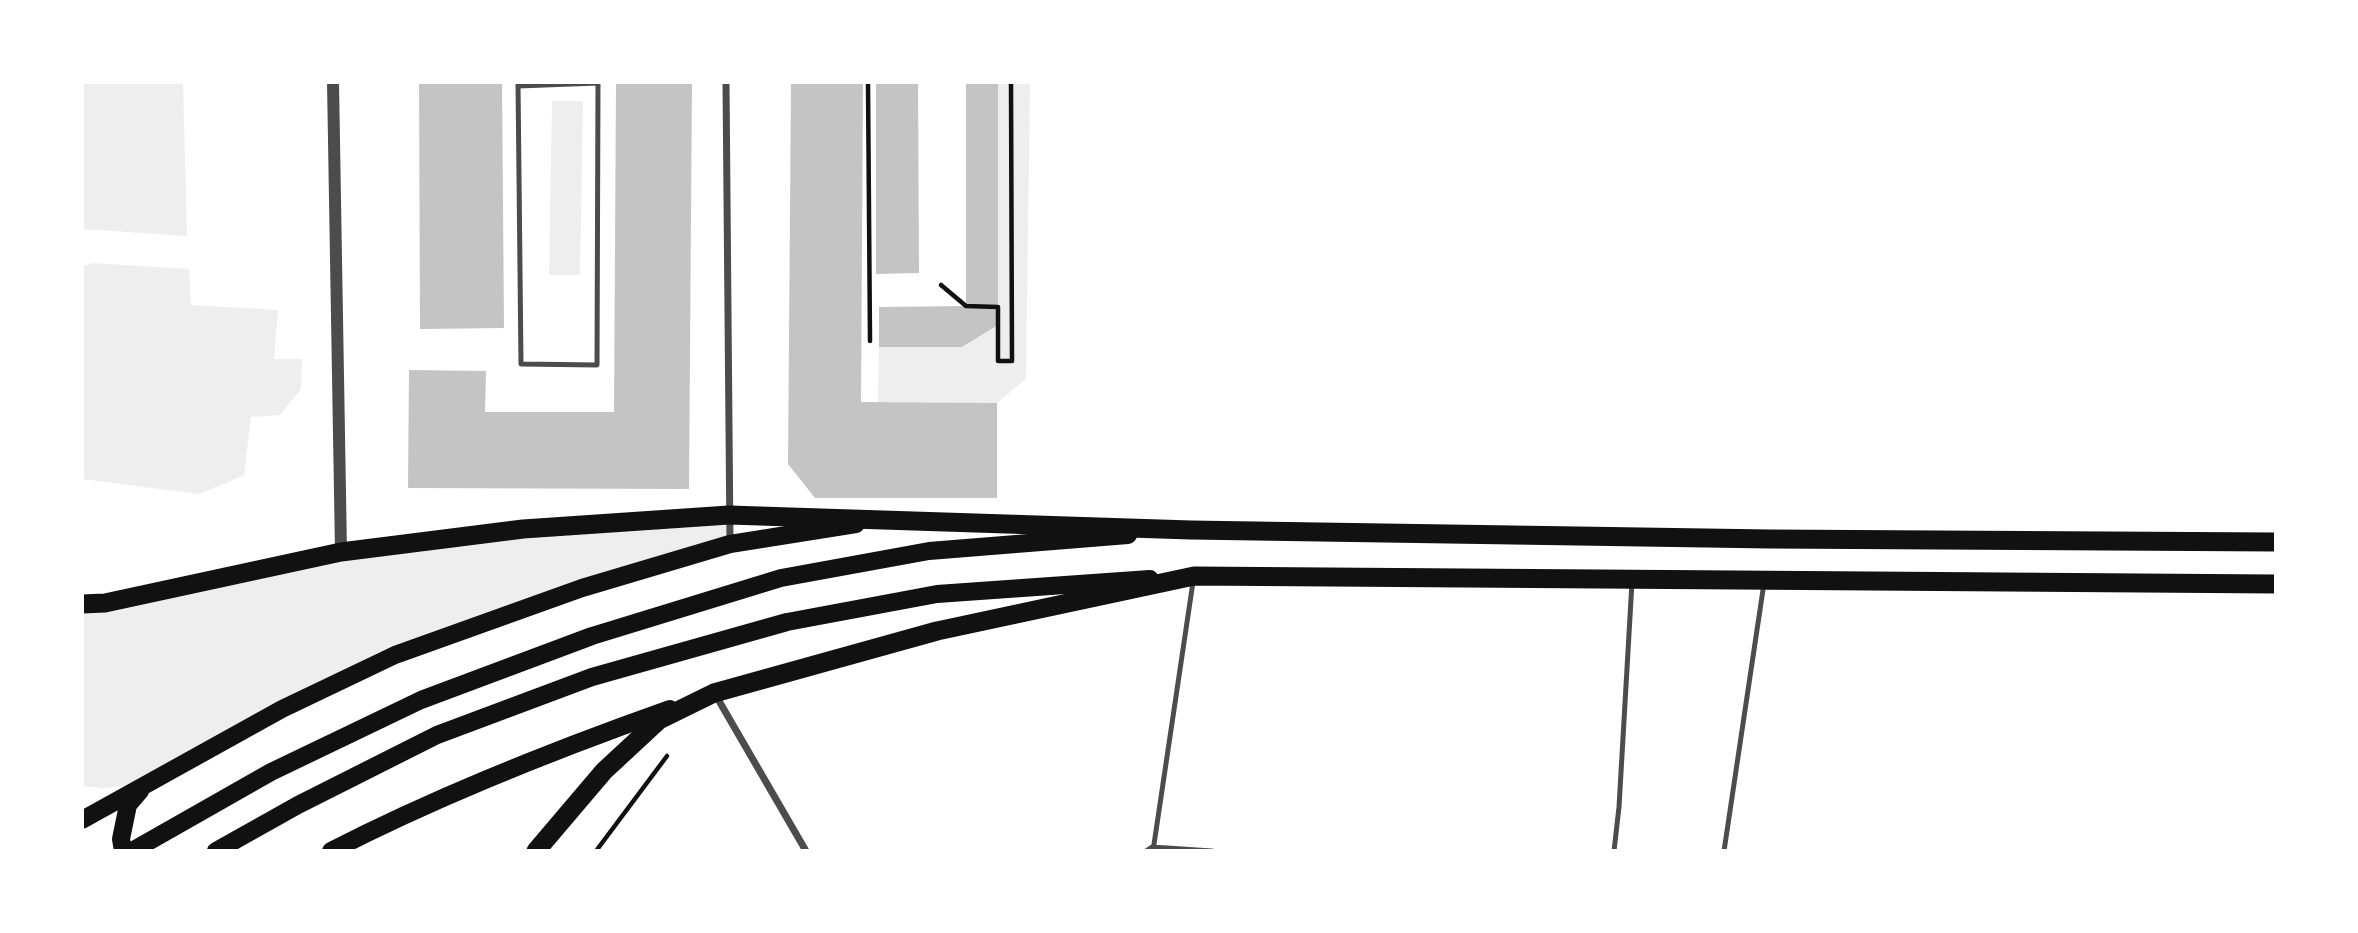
<!DOCTYPE html>
<html>
<head>
<meta charset="utf-8">
<style>
	body { margin:0 }
	#map { position:relative; width:2358px; height:933px; overflow:hidden; background:#fff; font-family:"IBM Plex Sans",sans-serif }
	canvas { display:block }
	.frame { position:absolute; inset:0; border:84px solid #fff; pointer-events:none }
</style>
</head>
<body>
<div id="map">
<canvas width="2358" height="933"></canvas>
<div class="frame"></div>
</div>
<script>
const c = document.querySelector('canvas').getContext('2d');
c.lineJoin = 'round';
function fillPath(path, color) { c.fillStyle = color; c.fill(path, 'evenodd'); }
function trace(path, color, width, dash) { c.strokeStyle = color; c.lineWidth = width; c.lineCap = dash ? 'butt' : 'round'; c.setLineDash(dash || []); c.stroke(path); }
const green = new Path2D(`
	M82,82H183L187,236L82,229Z
	M998,82H1030L1026,379L997,403L878,402L879,347H962L998,325Z
	M552,101H583L580,275H549Z
	M92,263L189,269L191,305L278,310L274,359H302L301,389L280,415L251,417L244,475L200,494L82,479V267Z
	M729,515L730,544L395,655L147,784L103,788L82,786V604L341,552Z`);
const building = new Path2D(`
	M419,82H502L504,328L420,329Z
	M616,82H692L689,489L408,488L409,370L486,371L485,412H614Z
	M791,82H863L861,402L997,403V498H815L788,464Z
	M876,82H918L919,273L876,274Z
	M966,82H998V325L962,347H879V307L966,306Z`);
const path = new Path2D(`
	M868,82L870,341
	M941,285L966,306L998,307V361H1012L1011,82
	M596,851L667,756`);
const service = new Path2D(`
	M518,82L521,364L597,365L598,82
	M518,86L598,83
	M1146,851L1152,847L1212,851
	M1153,851L1193,582
	M1614,851L1619,807L1632,582
	M1724,851L1764,583`);
const minor = new Path2D(`
	M726,82L730,543
	M715,694L806,851`);
const tertiary = new Path2D(`
	M333,82L341,552`);
const primary = new Path2D(`
	M82,820L282,709L395,655L582,588L730,544L856,524
	M123,851L121,839L128,805L140,791
	M132,851L271,772L421,700L592,636L781,578L929,551L1128,535
	M216,851L298,805L437,735L592,677L787,622L937,594L1150,579
	M331,851C440,795 554,750 670,709`);
const trunk = new Path2D(`
	M82,604L105,603L341,552L523,529L729,515L1191,530L1770,539L2276,542
	M536,851L604,771L659,720L714,693L937,631L1194,576L2276,584`);
fillPath(green, '#eee');
fillPath(building, '#c4c4c4');
trace(path, '#111', 4.5);
trace(service, '#4c4c4c', 5);
trace(minor, '#4c4c4c', 7);
trace(tertiary, '#4c4c4c', 12);
trace(primary, '#111', 18);
trace(trunk, '#111', 19);
</script>
</body>
</html>
